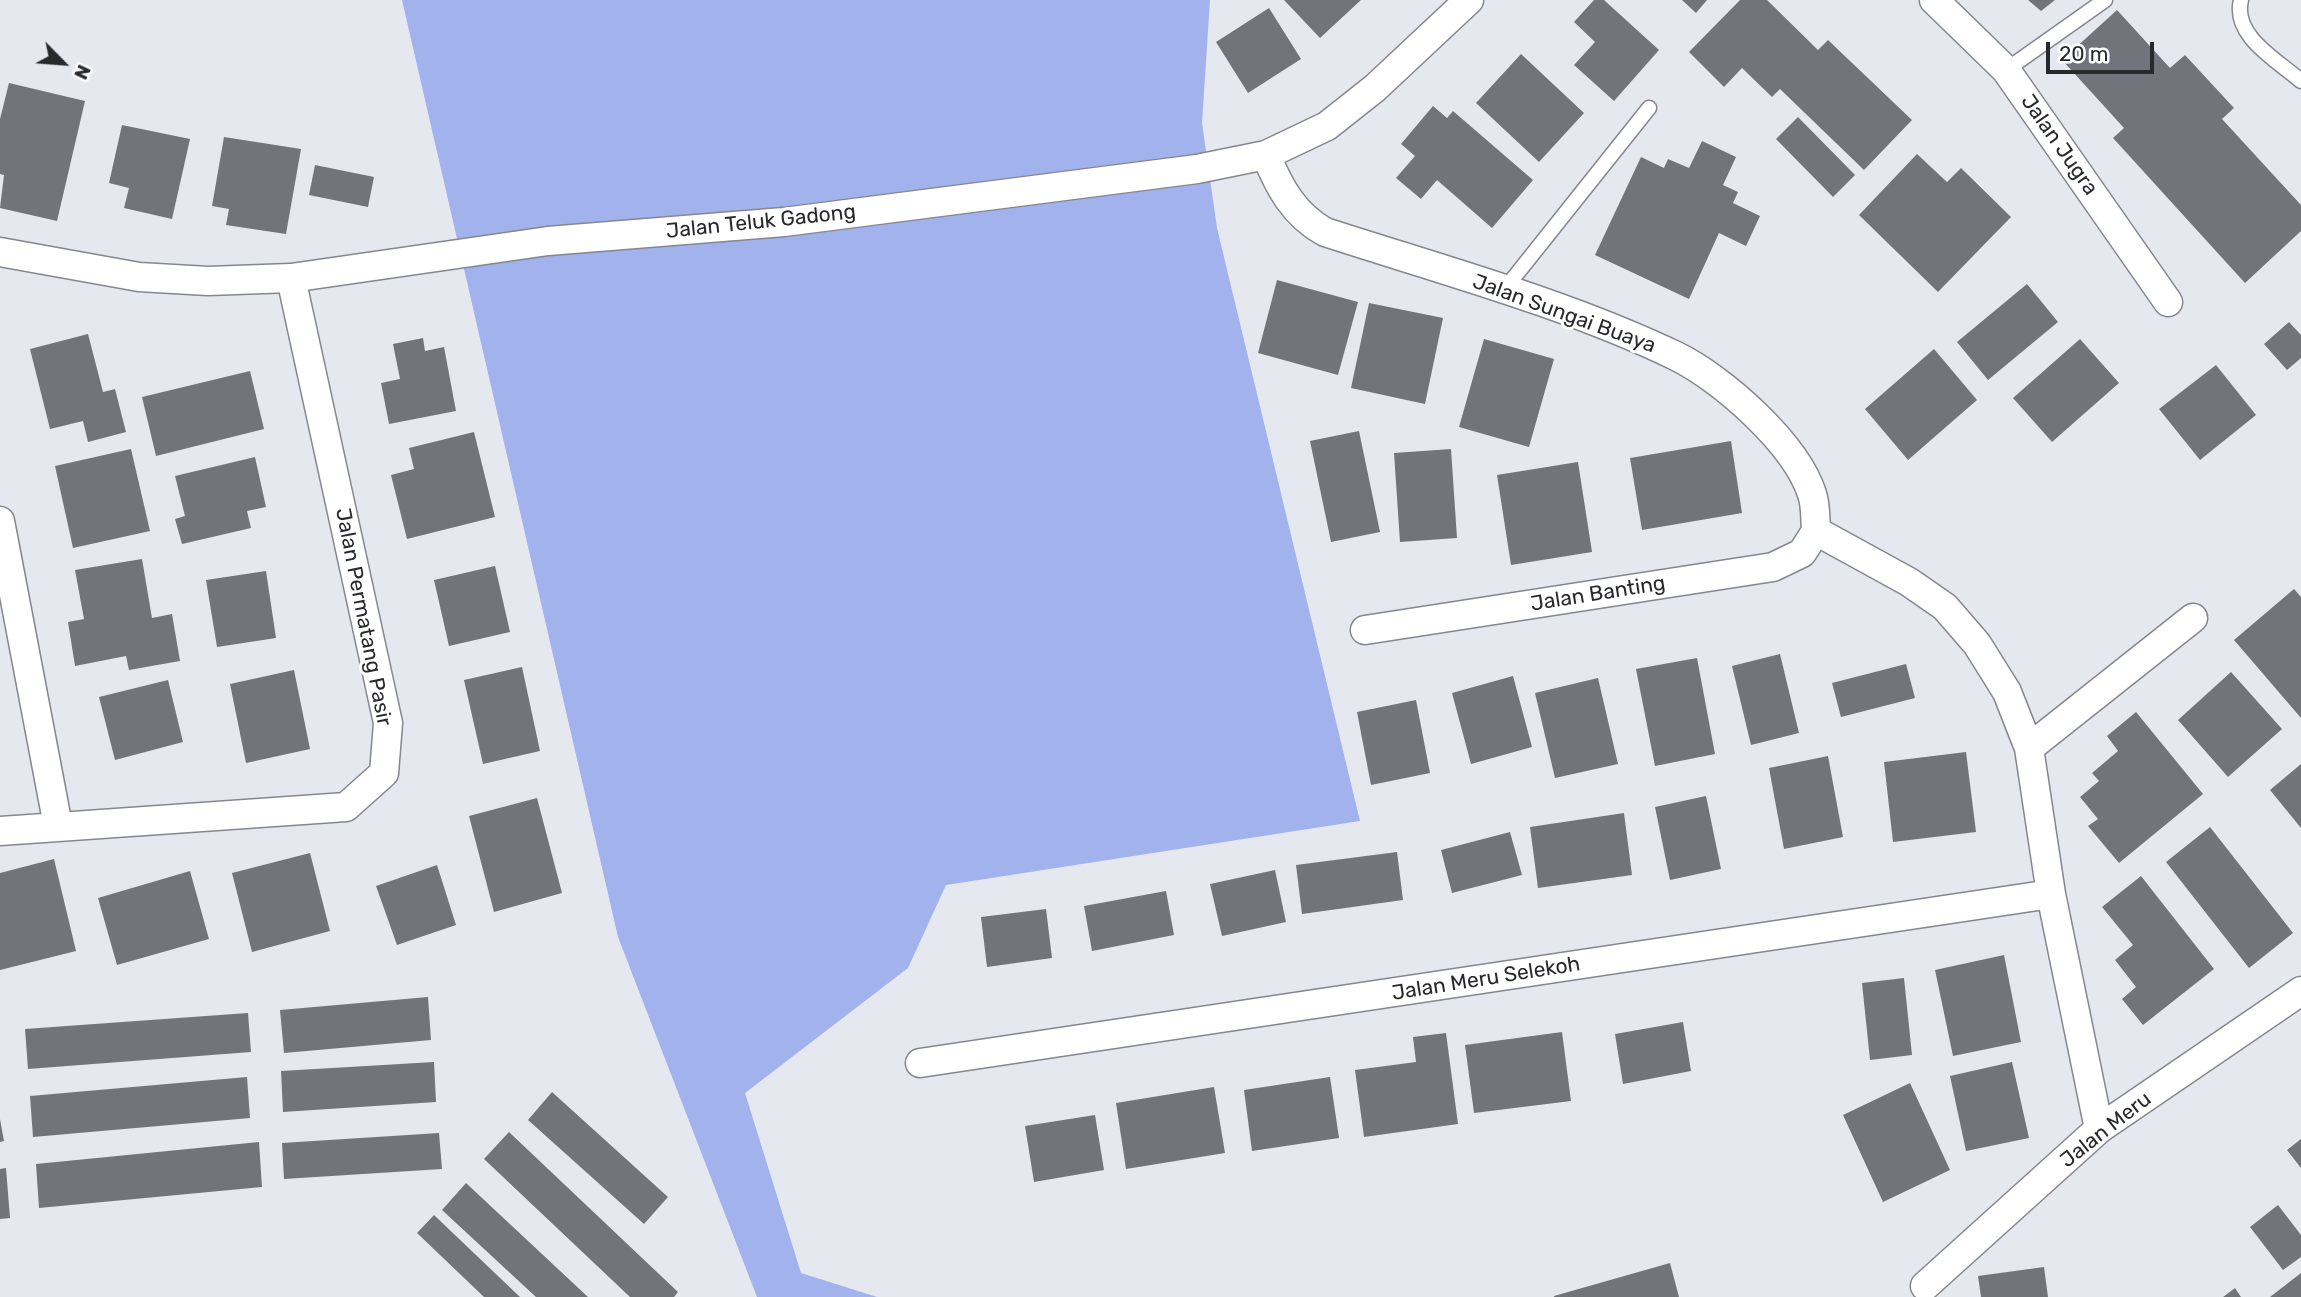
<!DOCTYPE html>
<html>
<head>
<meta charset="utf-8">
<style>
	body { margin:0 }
	#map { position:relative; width:2301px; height:1297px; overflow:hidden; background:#e6e8f0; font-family:Rubik,sans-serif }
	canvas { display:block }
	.north { position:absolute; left:28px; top:28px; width:70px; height:70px; -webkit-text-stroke:5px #fff; paint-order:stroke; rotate:115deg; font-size:19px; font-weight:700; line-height:28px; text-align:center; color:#28292c }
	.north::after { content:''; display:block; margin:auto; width:24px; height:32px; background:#28292c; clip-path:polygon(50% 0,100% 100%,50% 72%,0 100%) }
	.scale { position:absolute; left:2046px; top:42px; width:108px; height:32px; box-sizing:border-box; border:4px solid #28292c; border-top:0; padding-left:9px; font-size:21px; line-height:24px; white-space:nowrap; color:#28292c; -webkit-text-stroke:5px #fff; paint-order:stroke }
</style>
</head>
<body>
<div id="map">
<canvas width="2301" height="1297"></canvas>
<div class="north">N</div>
<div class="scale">20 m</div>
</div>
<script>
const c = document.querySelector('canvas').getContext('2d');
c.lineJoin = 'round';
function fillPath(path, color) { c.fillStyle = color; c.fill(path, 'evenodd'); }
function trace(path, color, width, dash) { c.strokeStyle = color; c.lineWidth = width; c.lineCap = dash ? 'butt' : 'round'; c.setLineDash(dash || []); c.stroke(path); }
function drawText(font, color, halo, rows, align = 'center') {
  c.font = font + ' Rubik,sans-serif'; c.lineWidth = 6; c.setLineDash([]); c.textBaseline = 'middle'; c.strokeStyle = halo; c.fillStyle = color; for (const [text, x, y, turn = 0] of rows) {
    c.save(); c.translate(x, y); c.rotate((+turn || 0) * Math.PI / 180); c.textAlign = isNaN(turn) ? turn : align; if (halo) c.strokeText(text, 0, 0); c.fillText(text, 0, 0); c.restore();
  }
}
const green = new Path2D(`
	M402,0H1210L1202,123L1217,228L1360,821L946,885L908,968L745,1093L801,1273L877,1297H757L618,937Z`);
const building = new Path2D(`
	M1284,0H1361L1320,38Z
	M1594,0H1604L1659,50L1614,101L1574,65L1595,42L1574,22Z
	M1682,0H1707L1696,13Z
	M1740,0H1767L1818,50L1828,40L1912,120L1864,170L1780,89L1772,97L1742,68L1724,87L1689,52Z
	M2028,0H2055L2041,11Z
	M1269,8L1301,59L1248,93L1216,42Z
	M2117,10L2170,68L2185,55L2234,108L2222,119L2301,205V231L2245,283L2113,138L2124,128L2062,60Z
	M1521,54L1584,113L1539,162L1476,103Z
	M9,83L85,101L57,221L0,208L4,175L0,174V119Z
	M1433,106L1447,118L1453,111L1533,180L1492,228L1437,180L1421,199L1396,178L1415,156L1401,144Z
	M1798,117L1855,175L1833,197L1776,139Z
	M122,125L190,139L172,219L124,208L129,188L109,183Z
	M224,137L301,149L286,234L226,225L229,209L212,206Z
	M1702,141L1736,157L1723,185L1738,192L1733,203L1760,216L1746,246L1719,233L1689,299L1595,255L1641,157L1664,168L1668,159L1689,168Z
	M1917,154L1947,182L1961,168L2011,217L1938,292L1859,215Z
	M315,165L374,177L368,207L309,195Z
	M1277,280L1358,302L1338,375L1258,353Z
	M2027,284L2058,322L1988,380L1957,342Z
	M1369,303L1443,318L1425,404L1351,388Z
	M2289,322L2301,335V358L2287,370L2264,344Z
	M88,334L103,392L115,389L126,432L88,442L83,421L50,429L30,349Z
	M423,338L425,351L444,347L456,411L389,424L381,383L400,379L393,344Z
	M1484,339L1554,359L1529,447L1459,427Z
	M2080,339L2119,383L2052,442L2013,398Z
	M1934,349L1977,400L1908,460L1865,409Z
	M2216,365L2256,415L2200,460L2159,409Z
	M250,371L264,429L156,456L142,397Z
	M1359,431L1380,532L1331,542L1310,441Z
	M474,432L495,517L407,539L391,475L414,469L409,448Z
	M1731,441L1742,513L1642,530L1630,458Z
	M131,449L150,531L73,548L55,466Z
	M1451,449L1457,538L1400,542L1394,453Z
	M255,457L266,507L247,511L251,528L182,544L175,519L185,516L175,476Z
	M1578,462L1592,552L1511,565L1497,475Z
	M142,559L152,618L172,614L180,661L129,670L126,656L75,666L68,622L84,619L75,570Z
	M495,566L510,632L449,646L434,580Z
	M266,571L276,638L217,647L206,580Z
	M2294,589L2301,597V718L2234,640Z
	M1780,654L1799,733L1751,745L1732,666Z
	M1697,658L1715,754L1655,766L1636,669Z
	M1906,664L1915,698L1841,717L1832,683Z
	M522,667L540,751L483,764L464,680Z
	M294,670L310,749L246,763L230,684Z
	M2231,672L2282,729L2228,777L2178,720Z
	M1513,676L1532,747L1471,764L1452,693Z
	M1598,678L1618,764L1555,778L1535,693Z
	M168,680L183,742L115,760L99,697Z
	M1416,700L1430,773L1371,785L1357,712Z
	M2136,712L2203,794L2119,863L2088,826L2098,819L2080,797L2099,781L2092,773L2118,751L2107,736Z
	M1966,752L1976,832L1893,842L1884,762Z
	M1828,756L1843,837L1784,849L1769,768Z
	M2301,764V828L2270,790Z
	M1706,796L1721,869L1670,880L1655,807Z
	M537,798L562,893L494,912L469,816Z
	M1624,813L1632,875L1538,888L1530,827Z
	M2210,827L2293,933L2249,968L2166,862Z
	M1510,832L1522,875L1452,893L1441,850Z
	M1397,852L1403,900L1302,914L1296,865Z
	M310,853L330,931L252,952L232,873Z
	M54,859L76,951L0,970V873Z
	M437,865L456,925L397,945L376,886Z
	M1275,870L1286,922L1222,936L1210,884Z
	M190,871L209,939L117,965L98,898Z
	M2141,876L2214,969L2143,1025L2122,999L2136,987L2115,960L2133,945L2102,907Z
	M1166,891L1174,935L1092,951L1084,906Z
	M1046,909L1052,958L987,967L981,917Z
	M2004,955L2021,1042L1953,1056L1935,970Z
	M1904,978L1912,1055L1870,1060L1862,983Z
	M428,997L431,1040L284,1053L280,1010Z
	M248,1013L251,1052L28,1069L25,1029Z
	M1683,1022L1691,1071L1623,1084L1615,1034Z
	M1562,1032L1571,1101L1474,1113L1465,1045Z
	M1446,1033L1458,1124L1364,1137L1355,1070L1416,1062L1413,1037Z
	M434,1062L436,1102L283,1112L281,1071Z
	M2012,1062L2029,1138L1966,1151L1950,1076Z
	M247,1077L250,1118L33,1137L30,1096Z
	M1330,1077L1339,1138L1252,1151L1244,1090Z
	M1910,1083L1950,1170L1883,1202L1843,1115Z
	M1214,1087L1225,1153L1126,1169L1116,1103Z
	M552,1092L668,1197L644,1224L528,1120Z
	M1095,1115L1104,1170L1034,1182L1025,1126Z
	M0,1119L4,1141L0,1142Z
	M509,1132L678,1292L674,1297H630L484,1159Z
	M439,1133L442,1169L284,1179L282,1143Z
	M2301,1139V1168L2287,1150Z
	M259,1142L262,1187L39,1208L36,1164Z
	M6,1168L10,1218L0,1219V1169Z
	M466,1183L588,1297H536L442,1210Z
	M2278,1205L2301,1235V1257L2283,1270L2250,1227Z
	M434,1215L520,1297H484L417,1233Z
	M1670,1263L1679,1297H1554V1296Z
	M2044,1267L2048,1297H1981L1978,1276Z
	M2301,1273V1297H2270Z
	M2235,1288L2241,1297H2223Z`);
const lane = new Path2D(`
	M2241,0C2232,36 2277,60 2301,81
	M2006,70L2105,0
	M1504,290L1649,108`);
const street = new Path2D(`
	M1934,0L2006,70L2168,302
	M1266,155C1279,187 1294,215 1325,232C1442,270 1565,303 1676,356C1723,379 1796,444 1812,494C1816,505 1815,519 1816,531
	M0,252L139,277L208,281L291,278L548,241L784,222L1197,169L1266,155L1327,126L1375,88L1469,0
	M0,521L58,826
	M1816,531L1909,582L1945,607L1977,644L2007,692L2029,748L2051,894L2099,1129
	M1365,630L1773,567L1802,553L1816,531
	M2029,748L2193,618
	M0,831L346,807L384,773L388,723L291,278
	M920,1063L2051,894
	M1925,1286L2099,1129L2301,991`);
const streetNames = [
	["Jalan Jugra",2059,145,55],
	["Jalan Teluk Gadong",761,222,-6],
	["Jalan Sungai Buaya",1564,314,20],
	["Jalan Banting",1598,594,-9],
	["Jalan Permatang Pasir",363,617,79],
	["Jalan Meru Selekoh",1486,979,-9],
	["Jalan Meru",2106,1130,-38]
];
fillPath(green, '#a2b2ed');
fillPath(building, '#71747b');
trace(lane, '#85878f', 17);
trace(street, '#85878f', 31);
trace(lane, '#fff', 14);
trace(street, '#fff', 28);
drawText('21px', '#28292c', '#fff', streetNames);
</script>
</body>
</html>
